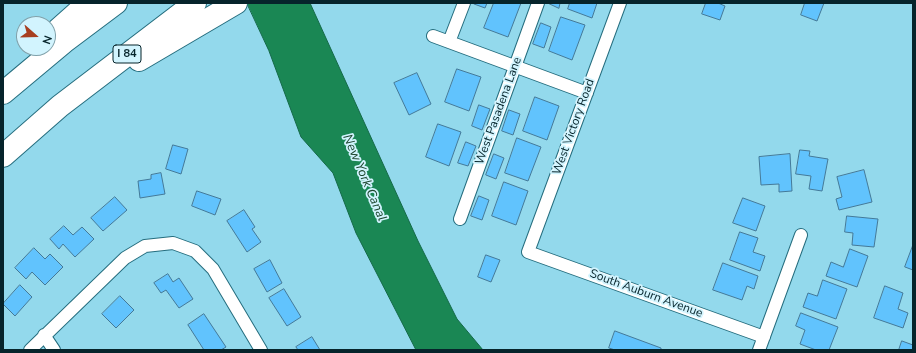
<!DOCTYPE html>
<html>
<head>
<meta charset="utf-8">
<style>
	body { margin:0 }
	#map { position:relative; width:916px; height:353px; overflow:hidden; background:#93d9ec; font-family:"Nunito Sans",sans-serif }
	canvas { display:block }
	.frame { position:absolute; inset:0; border:4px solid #06242b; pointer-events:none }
	.north { position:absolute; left:16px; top:16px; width:40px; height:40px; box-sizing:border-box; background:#d2f4fe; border:1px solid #80a1aa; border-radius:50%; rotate:110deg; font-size:11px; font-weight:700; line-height:16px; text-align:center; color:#06242b }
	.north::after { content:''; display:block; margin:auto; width:14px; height:18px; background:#a73f20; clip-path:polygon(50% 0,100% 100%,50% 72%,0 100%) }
</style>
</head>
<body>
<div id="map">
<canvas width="916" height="353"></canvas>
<div class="frame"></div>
<div class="north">N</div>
</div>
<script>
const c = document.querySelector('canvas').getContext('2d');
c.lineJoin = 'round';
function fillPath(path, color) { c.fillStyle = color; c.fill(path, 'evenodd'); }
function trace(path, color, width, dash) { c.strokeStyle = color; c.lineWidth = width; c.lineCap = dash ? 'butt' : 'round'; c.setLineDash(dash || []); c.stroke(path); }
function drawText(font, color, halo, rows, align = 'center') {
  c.font = font + ' "Nunito Sans",sans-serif'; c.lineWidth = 3.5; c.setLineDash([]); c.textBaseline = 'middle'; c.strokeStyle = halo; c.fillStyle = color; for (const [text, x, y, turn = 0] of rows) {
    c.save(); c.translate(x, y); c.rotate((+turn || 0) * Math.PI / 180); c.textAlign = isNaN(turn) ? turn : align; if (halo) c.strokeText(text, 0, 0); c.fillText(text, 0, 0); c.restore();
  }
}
const water = new Path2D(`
	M247,3H310L418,241L457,319L483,350H416L356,233L333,173L301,137L269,51Z`);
const building = new Path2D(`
	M474,3H487L485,8L474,4Z
	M494,3H521L508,37L484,28Z
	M548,3H560L559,8Z
	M570,3H597L592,18L568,9Z
	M706,3H718L725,6L720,20L702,14Z
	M805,3H824L817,21L801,15Z
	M561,17L585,25L572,60L549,51Z
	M541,23L551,27L544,48L533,44Z
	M457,69L481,77L469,111L445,102Z
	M417,73L431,104L409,115L394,83Z
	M535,97L559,106L547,140L523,131Z
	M479,105L490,109L482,130L472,126Z
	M509,110L520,114L513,135L502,131Z
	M438,124L461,132L449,166L426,157Z
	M517,138L541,147L528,181L505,173Z
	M466,142L476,146L468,166L458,163Z
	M173,145L188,149L181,174L166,169Z
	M800,150L810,151L809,156L828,159L822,191L809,189L811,176L796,174Z
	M494,154L504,158L496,179L486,175Z
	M790,154L792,191L779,192V184L761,185L759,157Z
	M864,170L872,202L839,210L836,199L842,197L837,177Z
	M161,173L165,194L140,198L138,181L151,179V175Z
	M504,182L528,191L516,225L492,216Z
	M197,191L221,199L215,215L192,206Z
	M479,196L489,200L482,220L471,216Z
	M115,197L127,210L103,231L91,218Z
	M743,198L765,206L756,231L733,223Z
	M244,210L255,227L252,229L261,242L247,252L227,221Z
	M847,216L878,219L874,247L852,245L853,233L845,232Z
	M64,226L73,235L82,227L94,239L75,257L63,244L59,249L50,239Z
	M740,232L758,238L753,252L765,256L760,271L730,260Z
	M913,245V270L905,267Z
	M34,248L45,259L50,254L63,267L45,285L32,272L26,279L15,268Z
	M850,249L868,256L857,287L826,276L831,262L843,267Z
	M486,255L500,260L491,282L478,277Z
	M270,260L282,283L267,292L254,269Z
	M723,263L758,276L754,289L747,286L742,300L713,290Z
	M168,274L173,282L179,278L193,299L179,308L166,290L161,293L154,283Z
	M823,280L847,289L836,319L803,307L808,293L817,296Z
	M20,285L32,297L15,316L3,304Z
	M885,286L903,293L898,309L908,313L903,328L874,318Z
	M284,289L301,317L287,326L269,298Z
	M120,296L134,310L116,328L102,314Z
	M801,313L838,327L829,350H816L800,344L805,330L796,326Z
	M204,314L226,347L221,350H204L188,325Z
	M615,331L661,348V350H615L609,348Z
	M312,337L320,350H298L296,347Z
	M902,341L913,345V350H899Z`);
const street = new Path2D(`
	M620,3L528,252L764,337
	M433,36L587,93
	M449,42L464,3
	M460,219L538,3
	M44,335L54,350
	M30,350L125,258L145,246L173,243L195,251L213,269L261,350
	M759,350L801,235`);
const highway = new Path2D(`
	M51,36L88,3
	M139,60L236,3
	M3,93L64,42L116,3
	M3,156L60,106L195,3`);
const shields = [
	[127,54,28]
];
const shieldNames = [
	["I 84",127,54]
];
const streetNames = [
	["West Pasadena Lane",499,111,-70],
	["West Victory Road",574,127,-70],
	["South Auburn Avenue",646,294,20]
];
const waterNames = [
	["New York Canal",364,178,67]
];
fillPath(water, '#1a8754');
trace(water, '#146948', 1);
fillPath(building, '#61c3fd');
trace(building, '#447998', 1);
trace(street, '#256d7e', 14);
trace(highway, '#256d7e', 24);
trace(street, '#fff', 12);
trace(highway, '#fff', 22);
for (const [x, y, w] of shields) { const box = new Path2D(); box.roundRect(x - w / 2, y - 9, w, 18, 3); c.fillStyle = '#d2f4fe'; c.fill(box); trace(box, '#06242b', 1); }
drawText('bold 11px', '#06242b', null, shieldNames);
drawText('12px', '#06242b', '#d2f4fe', streetNames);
drawText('italic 13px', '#1e4730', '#d2f4fe', waterNames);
</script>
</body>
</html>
